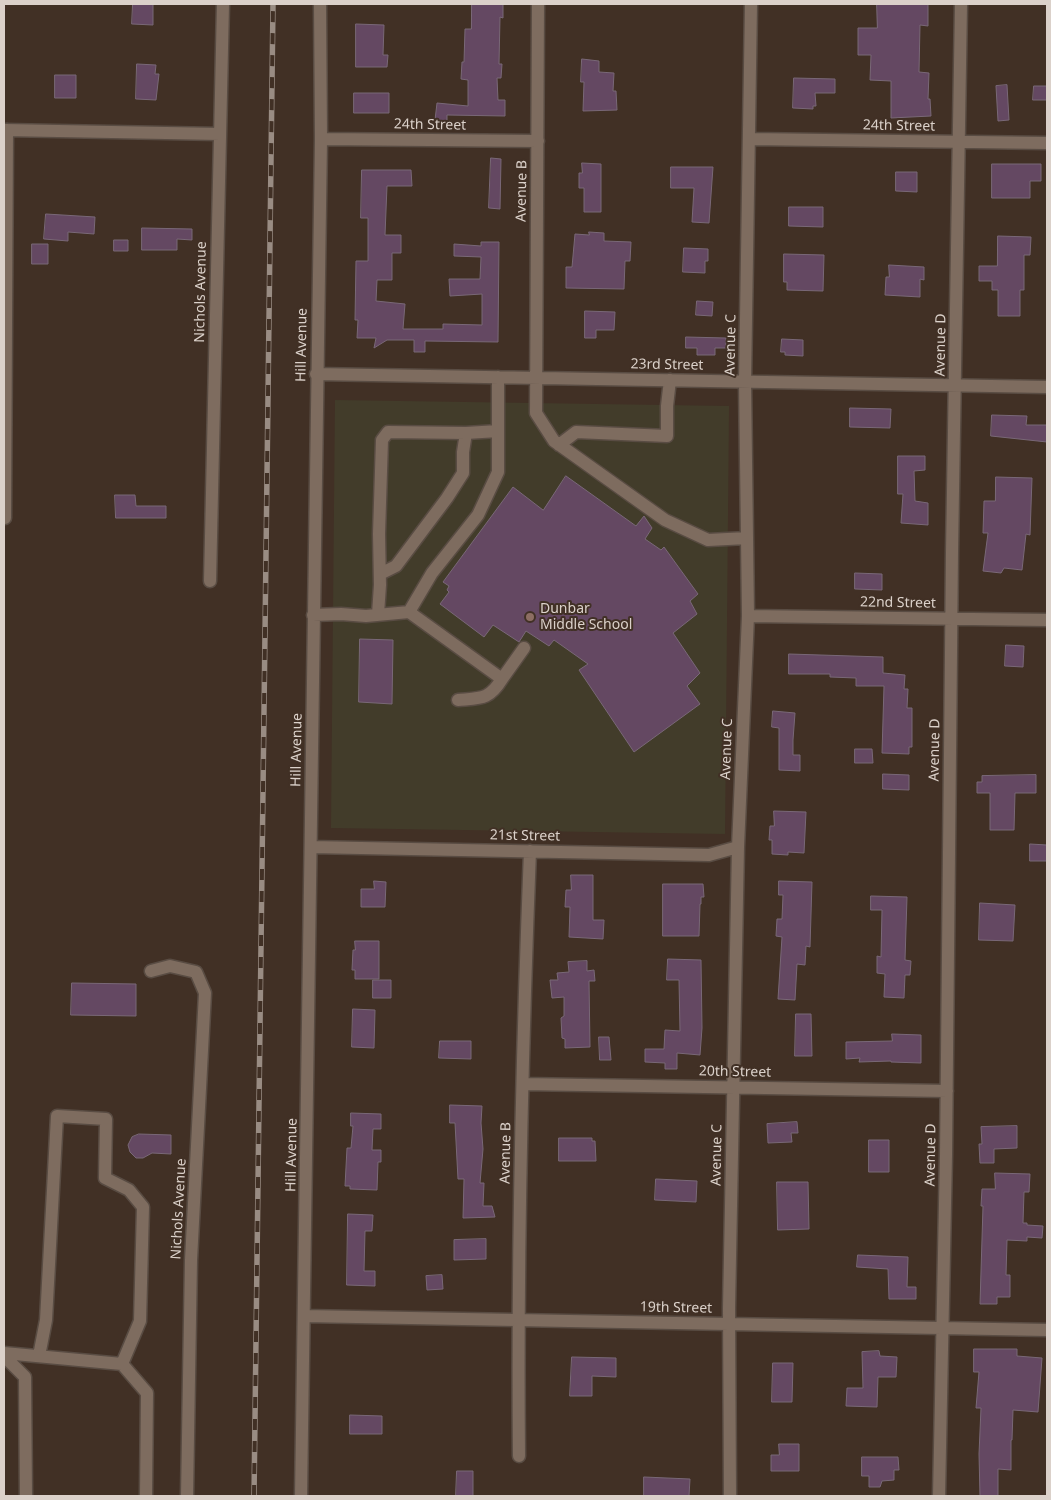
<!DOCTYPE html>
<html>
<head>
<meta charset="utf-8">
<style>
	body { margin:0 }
	#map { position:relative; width:1051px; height:1500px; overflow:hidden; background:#413025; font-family:"Noto Sans",sans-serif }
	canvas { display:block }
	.frame { position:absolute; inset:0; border:5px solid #dbd1ca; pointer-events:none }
</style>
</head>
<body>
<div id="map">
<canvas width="1051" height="1500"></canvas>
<div class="frame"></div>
</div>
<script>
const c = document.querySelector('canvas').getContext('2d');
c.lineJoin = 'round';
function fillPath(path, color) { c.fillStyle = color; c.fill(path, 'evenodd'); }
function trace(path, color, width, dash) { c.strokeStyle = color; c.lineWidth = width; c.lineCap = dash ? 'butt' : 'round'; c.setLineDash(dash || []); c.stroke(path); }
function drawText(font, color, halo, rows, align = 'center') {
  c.font = font + ' "Noto Sans",sans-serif'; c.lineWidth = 4; c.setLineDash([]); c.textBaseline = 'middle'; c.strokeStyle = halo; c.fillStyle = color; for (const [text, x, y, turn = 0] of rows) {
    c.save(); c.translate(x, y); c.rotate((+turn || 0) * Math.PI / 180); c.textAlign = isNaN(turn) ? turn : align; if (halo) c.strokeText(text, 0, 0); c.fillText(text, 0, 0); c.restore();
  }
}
const education = new Path2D(`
	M335,400L729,406L725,834L331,828Z`);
const building = new Path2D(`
	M133,4H153V25L132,24Z
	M472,4H503V18L500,17L499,64H502L501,78H497L498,100H505V116L447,115V121L435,120L437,103L468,106V80L461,79L462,62H464L465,29H471Z
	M877,4H928V26L920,25L919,72L929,73L928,99H930L931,116L891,118V81L870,80L871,55H858V28H877Z
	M356,24L384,25L383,55H388L387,67H356Z
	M582,59L599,61V72L614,73L613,91H616L617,110L583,111L584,82H581Z
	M137,64L156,65L155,74H159L156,100L136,99Z
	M55,75H76V98H55Z
	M794,78L835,79V93H815L816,106H813V109L793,108Z
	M1007,85L1009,120L998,121L996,86Z
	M1034,86H1047V100H1033Z
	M354,93H389V113H354Z
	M491,158L501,159L500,209L489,208Z
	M582,163L601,164V212H584V188H579V173H582Z
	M992,164H1041V181H1030V198H992Z
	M671,167H713L709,223L692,222L694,188H671Z
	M362,170H411L412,186H387L385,235H401V253H392V280H377L376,301L405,304L403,329H443V324L482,325V294L450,296L449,279H480L481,257L454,256V244L481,246V242H499L498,342L425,341V352H414V340H387L374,348L376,338H357L358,320H355L356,261H368V218H361Z
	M896,172H917V192L896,191Z
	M789,207H823V227L789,226Z
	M46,214L95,217L94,234L68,232V241L44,239Z
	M142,228L192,229V240L177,239V250H142Z
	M589,232L604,233V241L631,242L630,261H625L624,289L566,288V267H572L575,234L589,235Z
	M998,236L1031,237L1030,255H1024V290H1020V316H998V290H992V281H979V266H997Z
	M114,240H128V251H114Z
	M32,244H48V264H32Z
	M684,248L708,249V261H705V273L683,272Z
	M784,254L824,255L823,291L787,290V282H784Z
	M889,265L924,267V280L920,279V297L885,295L886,277H889Z
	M697,301L713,302L712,316L696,315Z
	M585,311L615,312L614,330H596V338H585Z
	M686,337L726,338V348H715V355H697V348H686Z
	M782,339L803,340V356L785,355V352H781Z
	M850,408L891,409L890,428L850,427Z
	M992,415L1027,416L1026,425H1047V442L991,436Z
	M898,456H925V470L914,471L915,501L928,503V525L901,523L903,494H898Z
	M566,476L636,526L644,516L652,528L645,539L661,550L664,547L698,594L690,601L697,614L673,633L700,673L687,686L700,704L634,752L579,670L588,664L554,640L549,646L526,631L519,642L493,625L484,637L440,604L449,592L447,590L449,586L443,582L513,487L543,510Z
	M996,477L1032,478L1030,535L1026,534L1022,570L1004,568L1001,573L983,571L988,533H983L984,501H995Z
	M115,495H135L136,506H166V518H116Z
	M855,573L882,574V590L855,589Z
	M360,639L393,640L392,704L359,702Z
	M1006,645L1024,646L1023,667L1005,666Z
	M789,654L883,657V673L905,675L904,689H908L907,708H912V747H909V754L882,753L884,686H856V678L830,677V674H789Z
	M773,711L795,713L793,740V755H800V771L779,770V728L772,727Z
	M855,749H872L873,763H855Z
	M883,774L909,775V790L883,789Z
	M1036,775V793H1015L1014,830H990V793H977V782H982V776Z
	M774,811L806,812L804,853L788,852V855L772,854V840H769L770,826H774Z
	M1030,844L1047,845V861H1030Z
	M571,875H593V920H604L603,939L569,937L570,907H565L566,890H571Z
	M374,881L386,882L385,907H361V889H374Z
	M779,881L812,882L810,947L806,946L805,965L797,964L795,1000L778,999L782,937L776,936L777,919H782L783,895H779Z
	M663,884H703L704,897H701V904H700L699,936H663Z
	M871,896L907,897L905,960L911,961L910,975H905L904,998L884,997L885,974L877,973V956L881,957L882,910H871Z
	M980,903L1015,905L1013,941L979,940Z
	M355,941H379V979H355V970H352L353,950H355Z
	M668,959L701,960L702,1028L700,1055L677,1053V1069H665V1063L645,1062V1049H664L665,1030L680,1031L679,980H667Z
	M587,961V971L594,970L595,981H589L590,1047L565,1048V1039L562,1038L561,1018L564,1016V997L552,998L550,980H558L557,973L569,972L568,962Z
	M373,980H391V998H373Z
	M72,983L136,984V1016L71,1015Z
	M353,1009L375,1010L374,1048L352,1047Z
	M796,1014H811L812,1056H795Z
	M892,1034L921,1035V1063L891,1062V1061L859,1062L860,1058L846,1059V1042L892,1041Z
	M599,1037H609L611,1060H600Z
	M440,1041H471V1059L439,1058Z
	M450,1105L482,1106L481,1123L483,1149L480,1183H484L483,1206H492L495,1217L463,1218L464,1179H458L455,1123H450Z
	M351,1113L381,1114V1129H373L372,1150H381V1162H378L377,1190L350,1189V1186H345L347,1148H351L353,1126H351Z
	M797,1122L798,1133H791L792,1142L768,1143L767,1124Z
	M1017,1126V1148L994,1149V1163H980L979,1144H982L981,1127Z
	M139,1134L171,1135V1154L152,1153L143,1158H136L130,1152L128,1145L132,1137Z
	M559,1138H592V1141H595L596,1161H559Z
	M869,1140H889V1172H869Z
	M995,1173L1030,1174L1029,1192H1024L1023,1223H1027V1225L1043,1226L1042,1238L1027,1237V1241L1007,1240L1006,1275H1010V1297H997V1304H980L983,1206H981L982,1189H995Z
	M656,1179L697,1181L696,1202L655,1200Z
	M777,1182H808L809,1229L778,1230Z
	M348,1214L373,1215L372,1231H365L364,1271H375V1286L347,1285Z
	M486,1239V1259L454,1260V1240Z
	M858,1255L908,1257L907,1287H916V1299H889L888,1269L857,1267Z
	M442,1275L443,1289L427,1290L426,1276Z
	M974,1349H1017V1356L1042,1358L1038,1412L1013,1410L1012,1440H1011V1470L998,1469V1496H980L979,1454L981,1408H976L979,1372H974Z
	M879,1351L880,1356L897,1357L896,1377H878L877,1407L846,1406L847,1388H863L862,1352Z
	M572,1357L616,1358V1377L592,1376V1396H570Z
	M773,1363H793L792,1402H772Z
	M350,1415L382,1416V1434H350Z
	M779,1444H799V1471H771V1455H779Z
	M862,1457H898L899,1470H894V1480L882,1481L880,1487H869V1476H862Z
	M457,1471H473V1496H456Z
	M644,1477L690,1479L689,1496H644Z`);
const minor = new Path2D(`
	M538,4L536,413L554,441L665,520L708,540L747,538
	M4,130L220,134
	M321,139L538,141
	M750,139L1047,143
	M316,374L1047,387
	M559,445L576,432L667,436V406L670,380
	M5,518L7,130
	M380,574L396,566L447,498L463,473V452L466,433
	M210,581L223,4
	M409,612L502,679L524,648
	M378,614L380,585L379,534L382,440L388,432L466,433L498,431
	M313,615L341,614L366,616L409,612L432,573L478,515L498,472V377
	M748,616L1047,620
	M458,700C481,698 489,700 502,679
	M311,847L709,855L738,847
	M151,971L170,966L196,972L205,993L191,1260L187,1496
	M523,1084L947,1091
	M304,1316L1047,1330
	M4,1353L122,1364L147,1393L146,1496
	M4,1356L25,1377L26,1496
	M39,1356L46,1320L57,1116L106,1119L105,1178L129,1190L143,1207L140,1321L122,1364
	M519,1456C517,1255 522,1053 530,851
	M301,1496L321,139L320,4
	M730,1496L729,1308L738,847L748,616L745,382L751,4
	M939,1496L946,1155L952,552L961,4`);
const rail = new Path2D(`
	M254,1496L273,4`);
const markers = [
	[530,617,5,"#8d6e63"]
];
const streetNames = [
	["24th Street",430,125,1],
	["24th Street",899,126,1],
	["Avenue B",522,191,-89],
	["Nichols Avenue",201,292,-89],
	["Hill Avenue",302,345,-89],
	["Avenue C",731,345,-89],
	["Avenue D",941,345,-89],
	["23rd Street",667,365,1],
	["22nd Street",898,603,1],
	["Avenue C",727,749,-88],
	["Hill Avenue",297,750,-89],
	["Avenue D",935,750,-89],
	["21st Street",525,836,1],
	["20th Street",735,1072,1],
	["Avenue B",506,1153,-89],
	["Hill Avenue",292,1155,-89],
	["Avenue C",717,1155,-89],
	["Avenue D",931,1155,-89],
	["Nichols Avenue",179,1209,-87],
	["19th Street",676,1308,1]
];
const poiNames = [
	["Dunbar",540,609],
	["Middle School",540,625]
];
fillPath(education, '#423c2a');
fillPath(building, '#644862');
trace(building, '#796877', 1);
trace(minor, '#594c43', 15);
trace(minor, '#7e6c5f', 12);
trace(rail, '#998c83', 5.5);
trace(rail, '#413025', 4, [11]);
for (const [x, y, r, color] of markers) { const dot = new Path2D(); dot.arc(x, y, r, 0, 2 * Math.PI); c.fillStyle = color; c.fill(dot); trace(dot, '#413025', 2); }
drawText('14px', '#dbd1ca', '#413025', streetNames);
drawText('14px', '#dbd1ca', '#413025', poiNames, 'left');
</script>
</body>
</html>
